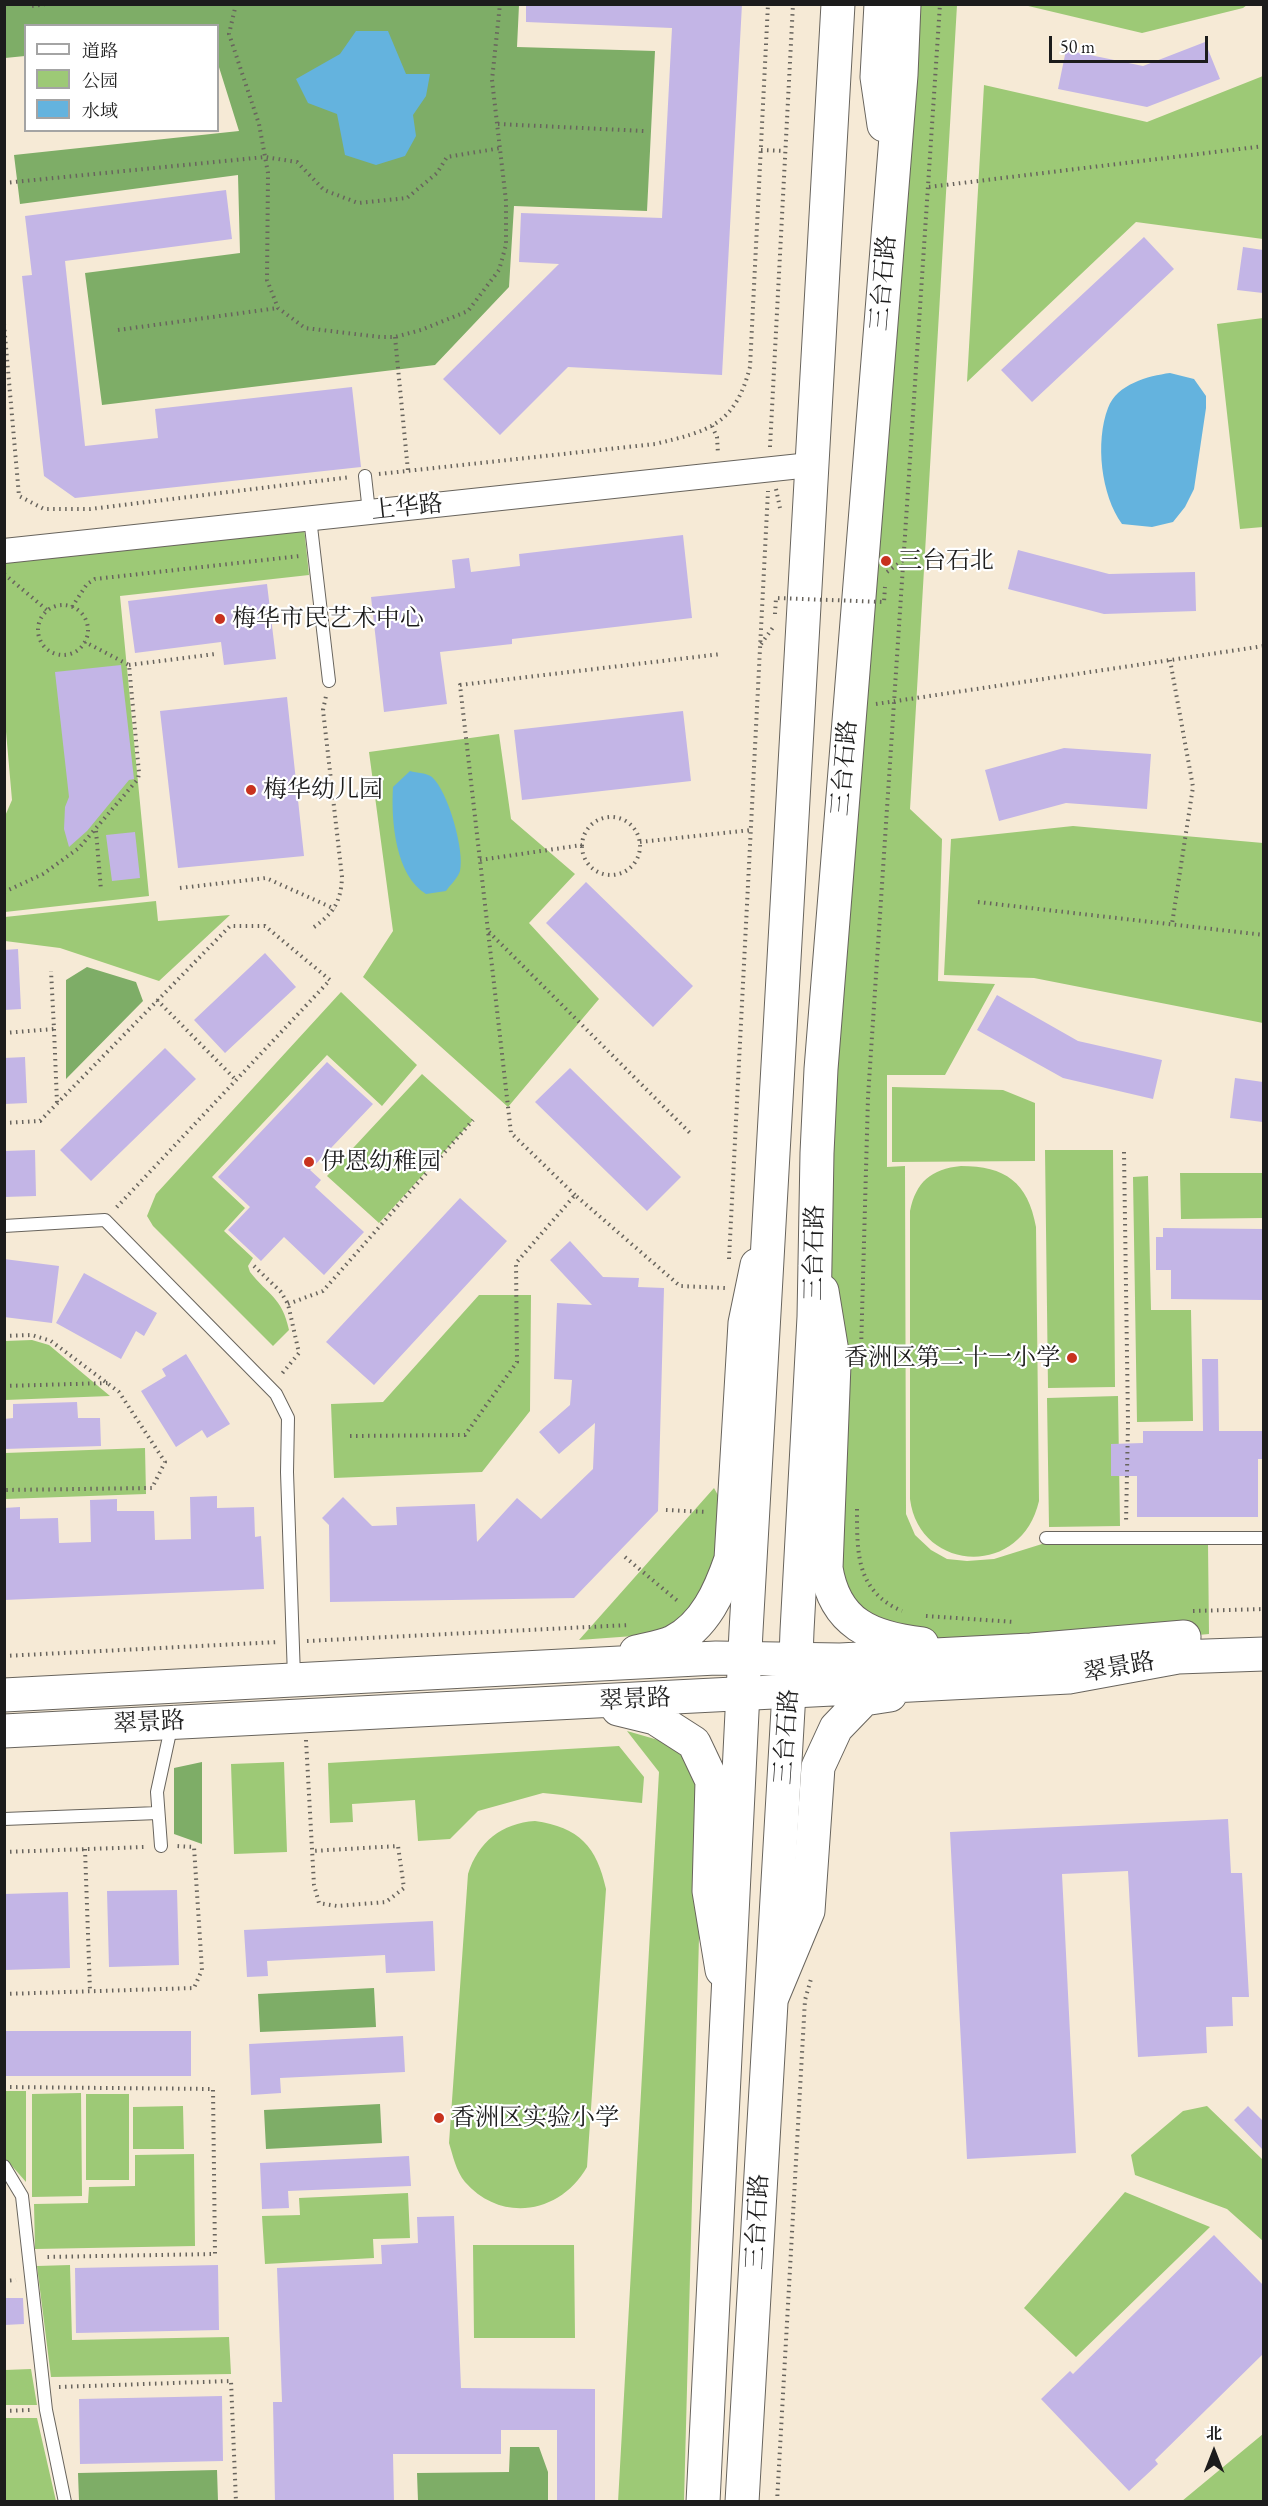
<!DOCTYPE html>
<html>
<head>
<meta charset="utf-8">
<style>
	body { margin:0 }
	#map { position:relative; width:1268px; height:2506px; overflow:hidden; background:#f6ead6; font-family:"EB Garamond","Noto Serif SC",serif }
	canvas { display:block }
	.frame { position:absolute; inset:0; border:6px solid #1c1c1c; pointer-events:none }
	.legend { position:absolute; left:24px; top:24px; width:195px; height:108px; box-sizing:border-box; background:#fff; border:2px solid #a4a4a4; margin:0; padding:8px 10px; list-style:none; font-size:18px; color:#1c1c1c }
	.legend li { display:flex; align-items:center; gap:12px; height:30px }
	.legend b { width:30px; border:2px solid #a4a4a4 }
	.north { position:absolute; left:1184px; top:2422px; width:60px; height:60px; -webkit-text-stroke:4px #fff; paint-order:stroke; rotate:0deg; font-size:16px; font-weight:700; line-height:24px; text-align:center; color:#1c1c1c }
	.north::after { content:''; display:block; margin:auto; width:21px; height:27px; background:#1c1c1c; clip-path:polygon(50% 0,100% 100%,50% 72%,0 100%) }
	.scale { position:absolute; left:1049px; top:36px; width:159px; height:27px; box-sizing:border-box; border:3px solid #1c1c1c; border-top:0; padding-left:8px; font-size:18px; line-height:21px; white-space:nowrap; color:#1c1c1c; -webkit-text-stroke:4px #fff; paint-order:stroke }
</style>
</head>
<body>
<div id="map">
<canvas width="1268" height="2506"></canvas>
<div class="frame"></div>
<ul class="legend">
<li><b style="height:8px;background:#fff"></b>道路</li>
<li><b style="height:16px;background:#9dc976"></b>公园</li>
<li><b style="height:16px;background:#64b3de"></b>水域</li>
</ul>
<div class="north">北</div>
<div class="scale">50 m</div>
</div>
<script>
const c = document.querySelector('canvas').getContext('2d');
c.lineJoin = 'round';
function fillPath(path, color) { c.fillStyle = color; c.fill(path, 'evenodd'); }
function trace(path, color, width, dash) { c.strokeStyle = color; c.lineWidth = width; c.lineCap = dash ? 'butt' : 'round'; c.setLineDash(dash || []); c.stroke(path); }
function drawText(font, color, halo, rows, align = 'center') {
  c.font = font + ' "EB Garamond","Noto Serif SC",serif'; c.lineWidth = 4.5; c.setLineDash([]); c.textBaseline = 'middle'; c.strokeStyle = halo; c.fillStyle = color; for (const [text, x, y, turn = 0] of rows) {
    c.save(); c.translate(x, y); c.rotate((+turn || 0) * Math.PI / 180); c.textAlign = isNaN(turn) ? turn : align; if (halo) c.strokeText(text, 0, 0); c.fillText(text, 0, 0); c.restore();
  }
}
const green = new Path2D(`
	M905,5H957L910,809L942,839L938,981L995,984L945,1075H887V1167L905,1166L906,1514L915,1535L931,1550L947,1559L967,1561L994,1559L1042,1544H1208L1209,1634L1031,1650L928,1645L839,1605L818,1153Z
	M1024,5H1023H1247L1243,8L1142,33Z
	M1263,76V239L1136,222L967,382L984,85L1147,122Z
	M1263,318V527L1240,529L1217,324Z
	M304,527L309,575L120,596L149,896L5,912V816L12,800L4,709V561Z
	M499,734L511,819L575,874L529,923L599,999L508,1107L363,977L393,931L369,752Z
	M1073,826L1263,843V1023L1034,978L944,975L951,839Z
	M156,901L158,921L230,915L159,981L60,948L5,941V917Z
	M341,992L417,1065L382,1106L327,1055L212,1177L245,1208L224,1231L253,1258L248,1266L250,1272C268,1295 282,1297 289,1330L273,1346L153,1226L147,1216L156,1194Z
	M422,1074L473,1120L379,1223L327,1176Z
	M892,1087L1003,1090L1035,1103V1161L892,1162Z
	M1045,1150H1113L1115,1387L1048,1388Z
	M961,1166C1005,1166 1028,1182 1036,1227L1039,1501C1021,1579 919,1572 910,1499V1211C916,1182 931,1169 961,1166Z
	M1180,1173H1263V1218L1181,1219Z
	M1148,1176L1151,1310H1191L1193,1421L1137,1422L1133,1177Z
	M479,1295H531L530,1411L482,1472L334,1478L331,1404L383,1402Z
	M32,1340L49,1345L110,1396L5,1400V1341Z
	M1118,1396L1120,1526L1049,1527L1047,1398Z
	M145,1448L146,1494L5,1499V1453Z
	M714,1488L725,1508L721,1558L691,1613L661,1634L579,1640Z
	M627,1731L679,1746L703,1787L684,2501L618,2502L659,1772Z
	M619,1746L644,1777L642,1803L543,1793L478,1811L450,1839L418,1841L415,1800L352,1804L353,1822L330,1823L328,1763Z
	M284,1762L287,1852L234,1854L231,1764Z
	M535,1821C579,1827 597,1847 606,1889L587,2167C561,2213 502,2224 465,2182C456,2171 453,2156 449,2143L468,1874C478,1842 502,1823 535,1821Z
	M4,2091H26V2182L5,2158Z
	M81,2093L82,2196L32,2197V2094Z
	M86,2094H129V2180H86Z
	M183,2106L184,2149H133V2107Z
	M1207,2106L1263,2160V2241L1227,2209L1135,2175L1131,2155L1183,2111Z
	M194,2154L195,2246L35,2249L34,2204L88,2203L89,2187L135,2186V2155Z
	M1125,2192L1210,2227L1076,2357L1024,2308Z
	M408,2193L410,2238L373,2239L374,2258L265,2264L262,2216L300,2215L299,2198Z
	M473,2245H574L575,2338H474Z
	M70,2265L72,2340L229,2337L231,2374L51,2377L37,2266Z
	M31,2369L37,2405H5V2370Z
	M4,2418H37L56,2501H5Z
	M1263,2434V2501H1182Z`);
const forest = new Path2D(`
	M4,5H519L517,47L655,51L647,211L514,206L509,287L435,365L102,405L85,273L240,253L238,175L20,204L14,155L239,131L218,64V26H26L25,56L5,58Z
	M87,967L136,982L143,1001L66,1079V980Z
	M202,1762V1844L174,1834V1768Z
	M374,1988L376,2027L260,2032L258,1994Z
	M380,2104L382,2143L266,2149L264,2110Z
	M510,2447H539L548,2472V2501H418L417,2473L509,2472Z
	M217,2470L218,2501H79L78,2473Z`);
const water = new Path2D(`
	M356,31H388L406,74H430L426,96L413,115L416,136L405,156L376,165L345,155L337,114L308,103L296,79L340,54Z
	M1170,373L1194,379L1206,396V408L1194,489L1185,507L1173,522L1152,527L1122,524C1101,495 1095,442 1108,408C1117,384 1148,376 1170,373Z
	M410,771C417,773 427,773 432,777C448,791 465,851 460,871C458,878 450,885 446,891L426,894C395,875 391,820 393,787Z`);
const building = new Path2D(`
	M526,4H742L722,375L568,367L500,435L443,379L559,264L519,262L521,213L662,218L672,28L526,22Z
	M1205,42L1220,79L1147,107L1058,89L1066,50L1143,66Z
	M226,190L232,239L65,261L85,446L158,438L155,409L352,387L361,467L75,498L44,476L22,276L32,275L25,216Z
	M1144,237L1174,269L1032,402L1001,370Z
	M1243,247L1263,250V293L1237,290Z
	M683,535L692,618L512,639V644L440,652L447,704L384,712L371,597L455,588L452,560L469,558L471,572L520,566L519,554Z
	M1018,550L1109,574L1195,572L1196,611L1104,614L1008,589Z
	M267,584L276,659L224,665L221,642L135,653L128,601Z
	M121,665L134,779L129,780L87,831L69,847L64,829L65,807L69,797L55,672Z
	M287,697L304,856L178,868L160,711Z
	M683,711L691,781L522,800L514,730Z
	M1064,748L1151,754L1147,809L1066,803L999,821L985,770Z
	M135,832L140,878L112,881L106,835Z
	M586,882L693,986L653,1027L546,923Z
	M18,949L21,1009L4,1010V950Z
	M265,953L296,987L225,1053L194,1020Z
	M997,995L1078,1041L1162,1060L1153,1099L1063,1078L977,1030Z
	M165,1048L196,1079L91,1181L60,1150Z
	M25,1057L27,1103L4,1104V1058Z
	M327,1062L373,1104L310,1170L321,1180L315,1187L364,1232L324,1275L284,1237L261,1261L228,1230L250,1207L218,1177Z
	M570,1068L681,1177L647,1211L535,1102Z
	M1235,1078L1263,1082V1122L1230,1118Z
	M35,1150L36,1196L4,1197V1151Z
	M460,1198L507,1241L374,1385L326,1342Z
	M1163,1228L1263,1229V1300L1171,1299V1270H1156V1237H1163Z
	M570,1241L603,1277L639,1278L638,1287L664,1288L658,1511L574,1598L330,1602L329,1525L322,1518L343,1497L372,1526L397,1525L396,1507L475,1504L477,1542L517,1498L541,1519L593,1469L595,1423L559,1454L539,1432L570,1405L572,1380L554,1379L557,1303L592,1305L550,1260Z
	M4,1259L59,1266L52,1323L4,1317Z
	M84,1273L157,1313L144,1336L136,1331L121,1359L56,1323Z
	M186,1354L230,1424L207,1438L202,1430L176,1447L141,1391L166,1376L162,1369Z
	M1202,1359H1218L1219,1431H1263V1459H1258V1517H1137V1476H1111V1444L1143,1443V1431H1203Z
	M77,1402L78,1418H100L101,1446L4,1449V1419L13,1418V1404Z
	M217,1496V1508L254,1507L255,1537L261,1536L264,1589L4,1600V1508L20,1507V1519L58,1518L59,1543L91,1542L90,1500L117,1499V1511H154L155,1540L191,1539L190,1497Z
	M1228,1819L1231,1873H1242L1249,1997H1232L1233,2026L1206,2027L1207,2053L1138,2057L1128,1871L1062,1874L1076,2153L967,2159L950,1832Z
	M177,1890L179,1965L109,1967L107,1891Z
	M68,1892L70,1968L4,1970V1894Z
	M433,1921L435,1971L386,1973L385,1955L267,1961L268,1976L247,1977L244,1930Z
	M4,2031H191V2076H4Z
	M403,2036L405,2072L280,2078L281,2093L251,2095L249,2044Z
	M1248,2106L1263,2121V2150L1234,2120Z
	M409,2156L411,2186L288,2191L289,2208L262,2209L260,2163Z
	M454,2216L461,2388L595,2389V2502H557V2430H501V2454H393L394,2502H275L273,2402H282L277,2268L382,2264L381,2245L418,2243L417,2217Z
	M1214,2235L1263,2285V2354L1155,2460L1158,2464L1129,2491L1041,2399L1070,2371L1073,2374Z
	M218,2265L219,2330L76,2333L75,2268Z
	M4,2298H23L24,2324L4,2325Z
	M222,2396L223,2461L80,2464L79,2399Z`);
const path = new Path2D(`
	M236,4L229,34L259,124L268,173L267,280L278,308L305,328L380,337H395L421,330L468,311L499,270L506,245V201L492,80L500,4
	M32,6L46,4
	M498,124L644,131
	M761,150L785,151
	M4,183L265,157L297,162L324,190L358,203L407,198L437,173L447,157L501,148
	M929,187L1264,146
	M4,324L19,496L44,509H90L351,477
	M118,330L278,308
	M395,337L408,471
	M712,426L717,437L718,454
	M770,447L793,4
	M379,474L655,444C709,431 735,425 750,367L768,4
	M776,489L780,508
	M887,572L905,559
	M4,574L47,610
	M38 630a25 25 0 1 1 50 0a25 25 0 1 1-50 0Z
	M72,607L87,584L95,579L300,556
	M761,644L774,626
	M1170,660L1193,787L1172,924
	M129,665L215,654
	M876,704L1264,646
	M582 846a29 29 0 1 1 58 0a29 29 0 1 1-58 0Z
	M96,831L101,890
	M640,842L751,830
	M480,860L582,845
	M180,888L266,878L335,909
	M4,892L43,874L79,848L138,779L139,773L129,665L85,642
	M978,902L1264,935
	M314,927C334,913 341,901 342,877L323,710L326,696
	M489,932L690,1133
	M157,1000L236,1080
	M54,1029L57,1103
	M4,1033L54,1029L51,971
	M4,1123L40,1121L230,926H265L330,980L115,1209
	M1124,1152L1128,1422L1126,1523
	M575,1195L511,1133L460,685L721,654
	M729,1259L768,491
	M254,1266L281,1292L288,1304L299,1353L280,1376
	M288,1304L323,1291L473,1120
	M4,1336L32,1335L51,1341L119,1392L165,1462L152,1488L4,1490
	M861,1351L868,1097L940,4
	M4,1386L108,1383
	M350,1436L465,1435L517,1362L516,1263L575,1195L680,1286L726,1288
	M857,1509C857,1553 856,1591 902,1611
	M666,1510L707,1512
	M625,1557L680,1603
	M1193,1611L1264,1609
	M926,1616L1015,1622
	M307,1641L629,1625
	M4,1656L278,1642
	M306,1740L314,1885L319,1903L337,1906L386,1902L404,1888L398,1846L312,1851
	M85,1849L90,1991
	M4,1852L145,1847
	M4,1994L194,1988L202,1970L194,1847L176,1846
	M4,2087L213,2089L215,2254L45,2257
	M4,2281L16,2280
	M59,2387L231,2381L236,2502
	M4,2411L31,2410
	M777,2502L805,2000L811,1979`);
const service = new Path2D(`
	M365,476L369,512
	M310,518L329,681
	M4,1226L105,1220L276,1394L288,1418L287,1472L294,1677
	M1046,1538H1264
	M4,1819L158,1813
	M161,1846L157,1792L172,1723
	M4,2166L22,2196L46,2410L65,2502`);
const minor = new Path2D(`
	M4,551L810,465`);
const secondary = new Path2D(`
	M822,1291L834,1364L826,1568C835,1624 871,1638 922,1644
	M636,1652C648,1649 662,1647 673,1642C705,1626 720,1591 731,1559L745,1323L757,1265
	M4,1695L716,1658L840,1660L1031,1650L1184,1637
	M618,1709L655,1718L694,1743L712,1781L709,1891L722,1970
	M4,1731L1069,1677L1178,1657L1264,1654
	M773,1995L808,1911L818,1767L836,1728L864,1699L890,1695`);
const primary = new Path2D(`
	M881,4L877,77L884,125
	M703,2502L746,1631L838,4
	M742,2502L789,1692L796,1657L797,1631L814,1317L817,1153L821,1069L901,75L904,4`);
const pathBridge = new Path2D(`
	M775,614L776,598L884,602L885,587`);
const markers = [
	[886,561,6,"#c8321e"],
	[220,619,6,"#c8321e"],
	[251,790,6,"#c8321e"],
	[309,1162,6,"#c8321e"],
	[1072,1358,6,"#c8321e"],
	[439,2118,6,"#c8321e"]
];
const streetNames = [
	["三台石路",884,283,-85],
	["上华路",407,508,-6],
	["三台石路",845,768,-85],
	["三台石路",815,1253,-89],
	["翠景路",1119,1668,-10],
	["翠景路",635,1700,-3],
	["翠景路",149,1723,-3],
	["三台石路",787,1737,-86],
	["三台石路",758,2222,-87]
];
const poiNames = [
	["三台石北",898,561],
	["梅华市民艺术中心",232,619],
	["梅华幼儿园",263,790],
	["伊恩幼稚园",321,1162],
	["香洲区第二十一小学",1060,1358,"right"],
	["香洲区实验小学",451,2118]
];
fillPath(green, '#9dc976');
fillPath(forest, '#7ead67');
fillPath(water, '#64b3de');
fillPath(building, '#c3b5e6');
trace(service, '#68645d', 14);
trace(minor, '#68645d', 26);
trace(secondary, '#68645d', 35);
trace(primary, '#68645d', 35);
trace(path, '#68645d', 4, [1.5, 4.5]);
trace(service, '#fff', 12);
trace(minor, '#fff', 24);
trace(secondary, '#fff', 33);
trace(primary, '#fff', 33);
trace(pathBridge, '#68645d', 4, [1.5, 4.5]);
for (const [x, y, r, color] of markers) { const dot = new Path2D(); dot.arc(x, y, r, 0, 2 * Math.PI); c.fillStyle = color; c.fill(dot); trace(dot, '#fff', 2); }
drawText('24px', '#1c1c1c', '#fff', streetNames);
drawText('24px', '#1c1c1c', '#fff', poiNames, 'left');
</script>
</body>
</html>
